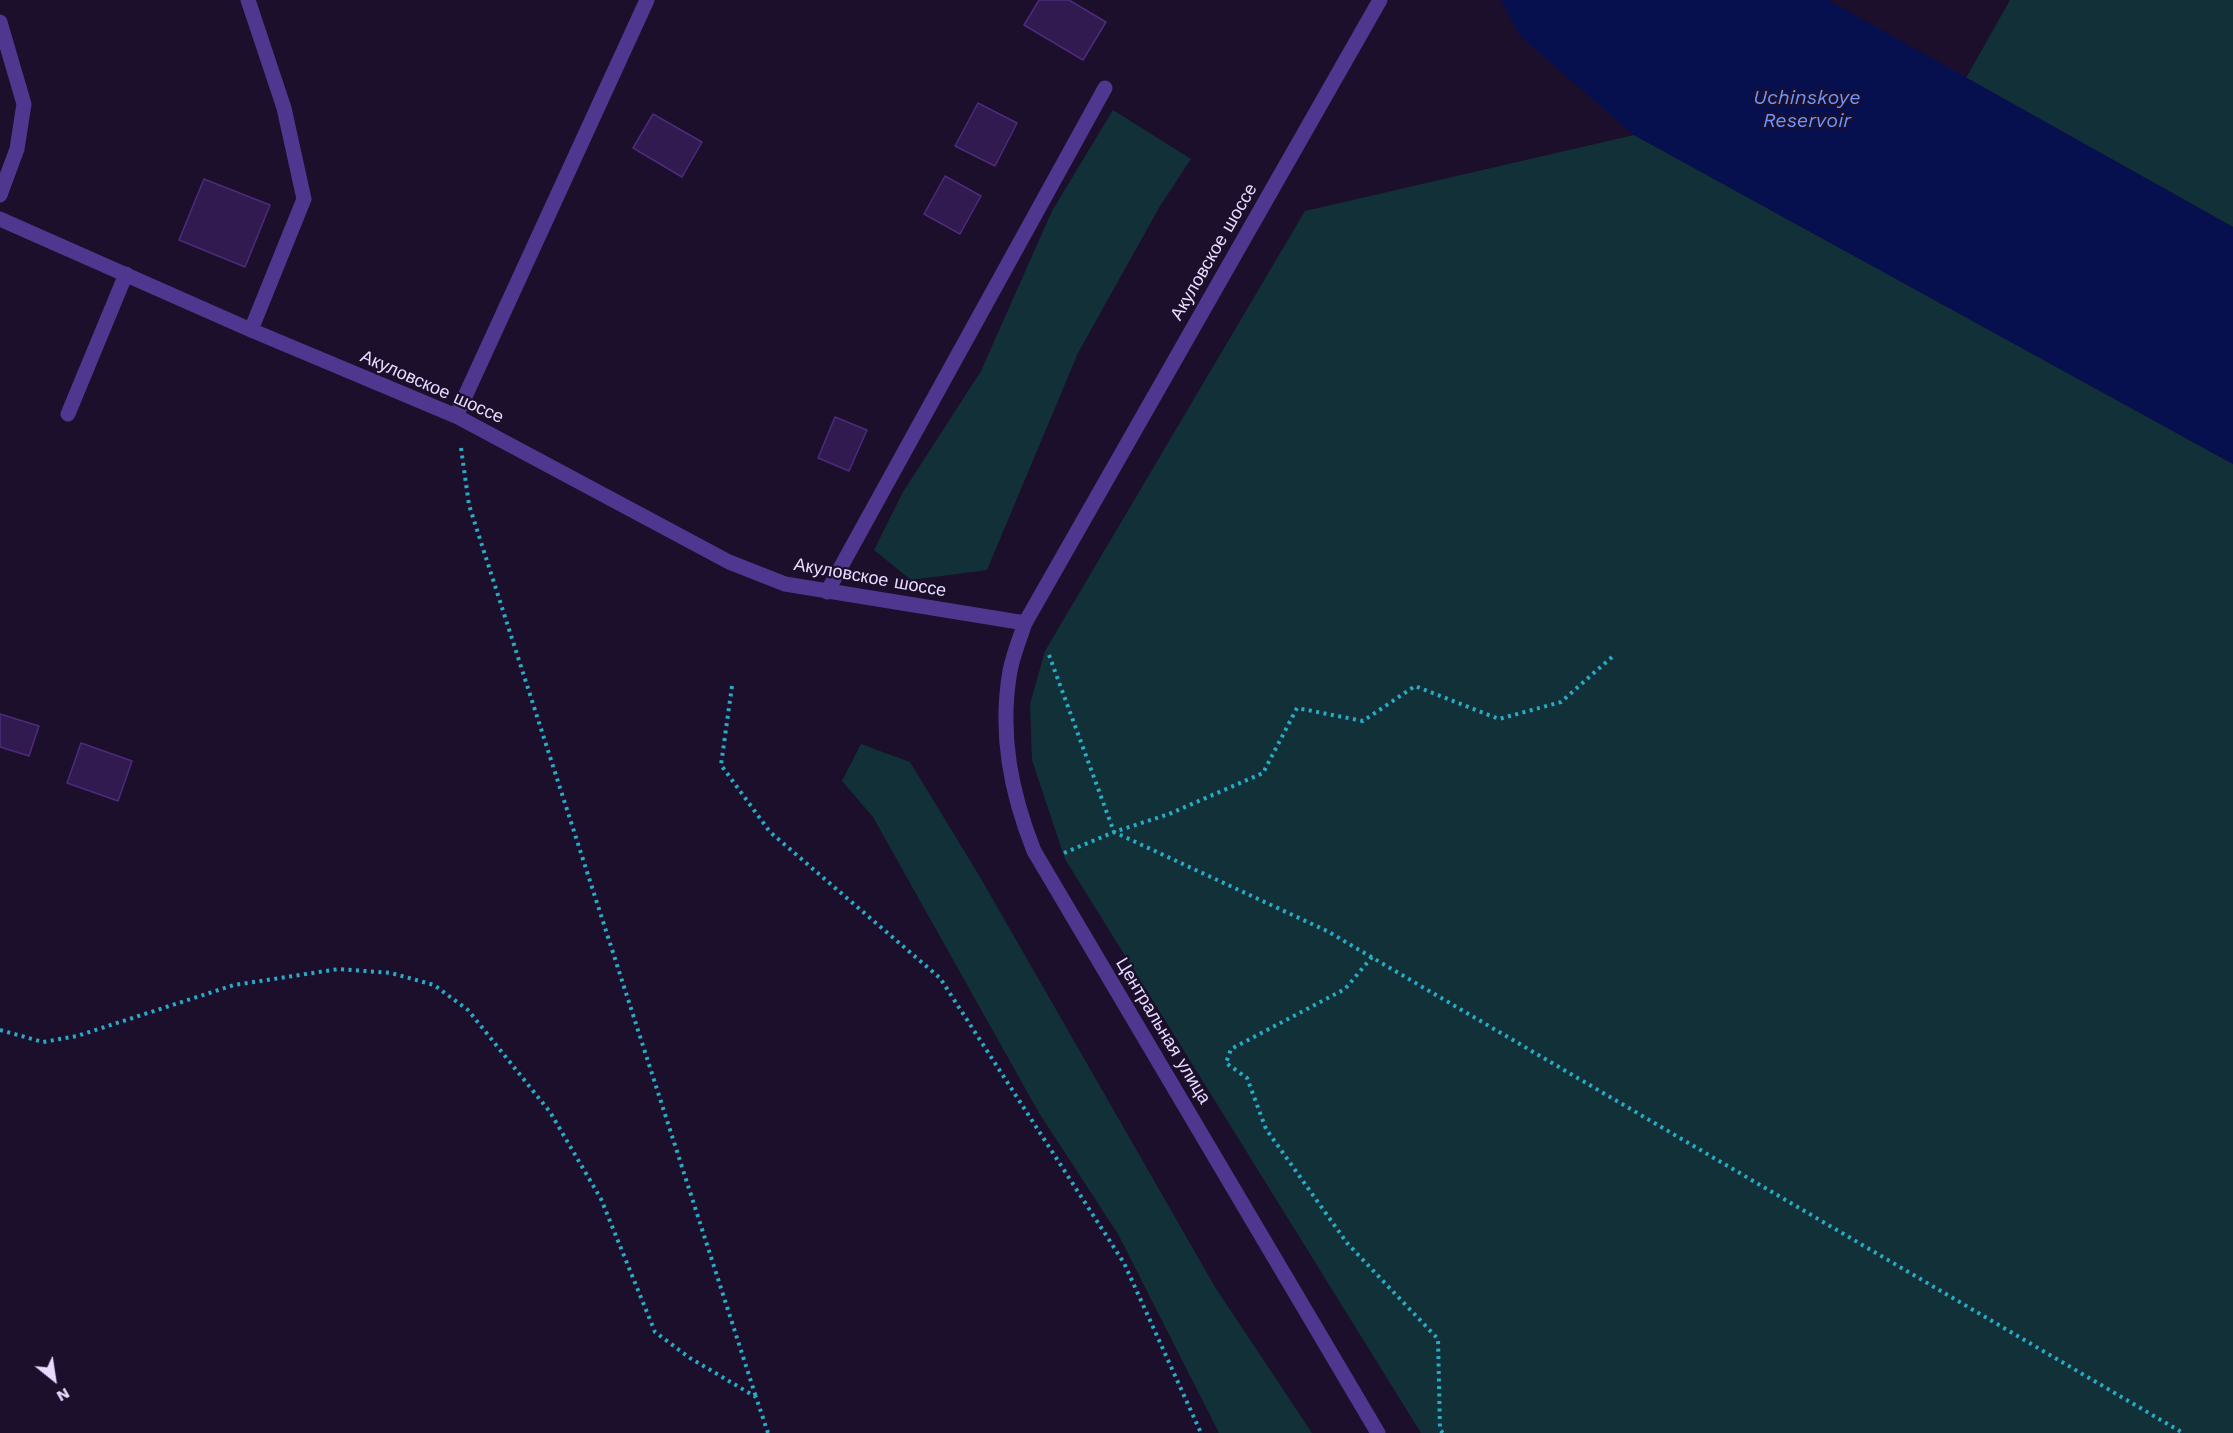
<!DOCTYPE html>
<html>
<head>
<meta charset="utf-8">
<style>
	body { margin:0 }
	#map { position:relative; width:2233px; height:1433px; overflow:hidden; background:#1b0f2c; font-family:"Work Sans",sans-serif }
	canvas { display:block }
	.north { position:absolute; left:24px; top:1349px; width:60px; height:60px; -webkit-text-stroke:4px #1b0f2c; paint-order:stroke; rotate:150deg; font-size:16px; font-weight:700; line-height:24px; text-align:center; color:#e7dbff }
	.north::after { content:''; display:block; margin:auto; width:21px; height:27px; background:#e7dbff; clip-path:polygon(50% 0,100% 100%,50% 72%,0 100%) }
</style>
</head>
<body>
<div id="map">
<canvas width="2233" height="1433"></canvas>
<div class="north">N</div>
</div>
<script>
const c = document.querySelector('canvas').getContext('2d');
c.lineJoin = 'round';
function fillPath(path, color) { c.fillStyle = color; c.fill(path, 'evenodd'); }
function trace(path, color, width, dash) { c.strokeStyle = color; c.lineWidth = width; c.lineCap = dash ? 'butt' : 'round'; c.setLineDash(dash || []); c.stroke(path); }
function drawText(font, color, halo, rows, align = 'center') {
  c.font = font + ' "Work Sans",sans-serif'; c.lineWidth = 4.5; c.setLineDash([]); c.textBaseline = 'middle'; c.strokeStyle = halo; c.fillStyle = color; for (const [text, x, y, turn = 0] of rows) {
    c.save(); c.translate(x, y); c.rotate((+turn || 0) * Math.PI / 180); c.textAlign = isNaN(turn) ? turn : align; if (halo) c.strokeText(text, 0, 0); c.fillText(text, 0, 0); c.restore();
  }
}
const green = new Path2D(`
	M2010,0H2233V227L1966,78Z
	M1113,110L1191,159L1160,206L1078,353L987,570L911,580L874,550L903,492L981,371L1052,211Z
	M1634,135L2233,464V1433H1421L1065,859L1032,760L1030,704L1045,651L1305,211Z
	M861,744L910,762L980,877L1215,1287L1312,1433H1219L1118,1234L1039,1113L873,817L842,781Z`);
const water = new Path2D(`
	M1501,0H1828L2233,227V464L1634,135L1519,35Z`);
const building = new Path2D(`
	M1039,0H1069L1106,22L1083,60L1024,25Z
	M978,103L1017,123L995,166L955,146Z
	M653,114L702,142L682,177L633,148Z
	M945,176L981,196L960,234L924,214Z
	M204,179L270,205L245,267L179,240Z
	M835,417L867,430L849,471L818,458Z
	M0,714L39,726L29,756L0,747Z
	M81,743L132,761L118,801L67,783Z`);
const path = new Path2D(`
	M461,448L469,505L756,1397
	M1049,655L1114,832L1327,931L2183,1433
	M732,686L721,765L770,832L940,978L1124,1263L1201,1433
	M1064,853L1114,832L1169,814L1263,773L1297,708L1363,721L1415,686L1499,719L1561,702L1613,656
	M1372,957L1345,989L1231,1049L1226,1063L1247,1078L1266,1129L1347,1243L1438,1339L1440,1430L1443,1433
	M0,1030L43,1042L77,1036L234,985L339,969L391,973L434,985L468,1010L550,1112L601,1199L655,1332L690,1358L756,1397L768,1433`);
const minor = new Path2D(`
	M248,0L284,108L304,199L251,330
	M0,22L24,104L17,149L0,195
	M0,219L251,330L456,416L729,562L785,584L1025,623
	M68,414L126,274
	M456,416L647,0
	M827,592L1105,88
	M1378,1433L1034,851C1011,793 999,734 1010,671C1013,655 1020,638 1025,623L1380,0`);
const streetNames = [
	["Акуловское шоссе",1214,252,-60],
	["Акуловское шоссе",432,387,24],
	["Акуловское шоссе",870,578,10],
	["Центральная улица",1163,1031,59]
];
const waterNames = [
	["Uchinskoye",1807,98],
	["Reservoir",1807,121]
];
fillPath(green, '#123037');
fillPath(water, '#07104e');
fillPath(building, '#311a4f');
trace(building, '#4e2a7d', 1.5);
trace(path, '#27abc7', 4, [3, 4.5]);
trace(minor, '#4f378f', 15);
drawText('18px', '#e7dbff', '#1b0f2c', streetNames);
drawText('italic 20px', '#6996ff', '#1b0f2c', waterNames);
</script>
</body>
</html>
